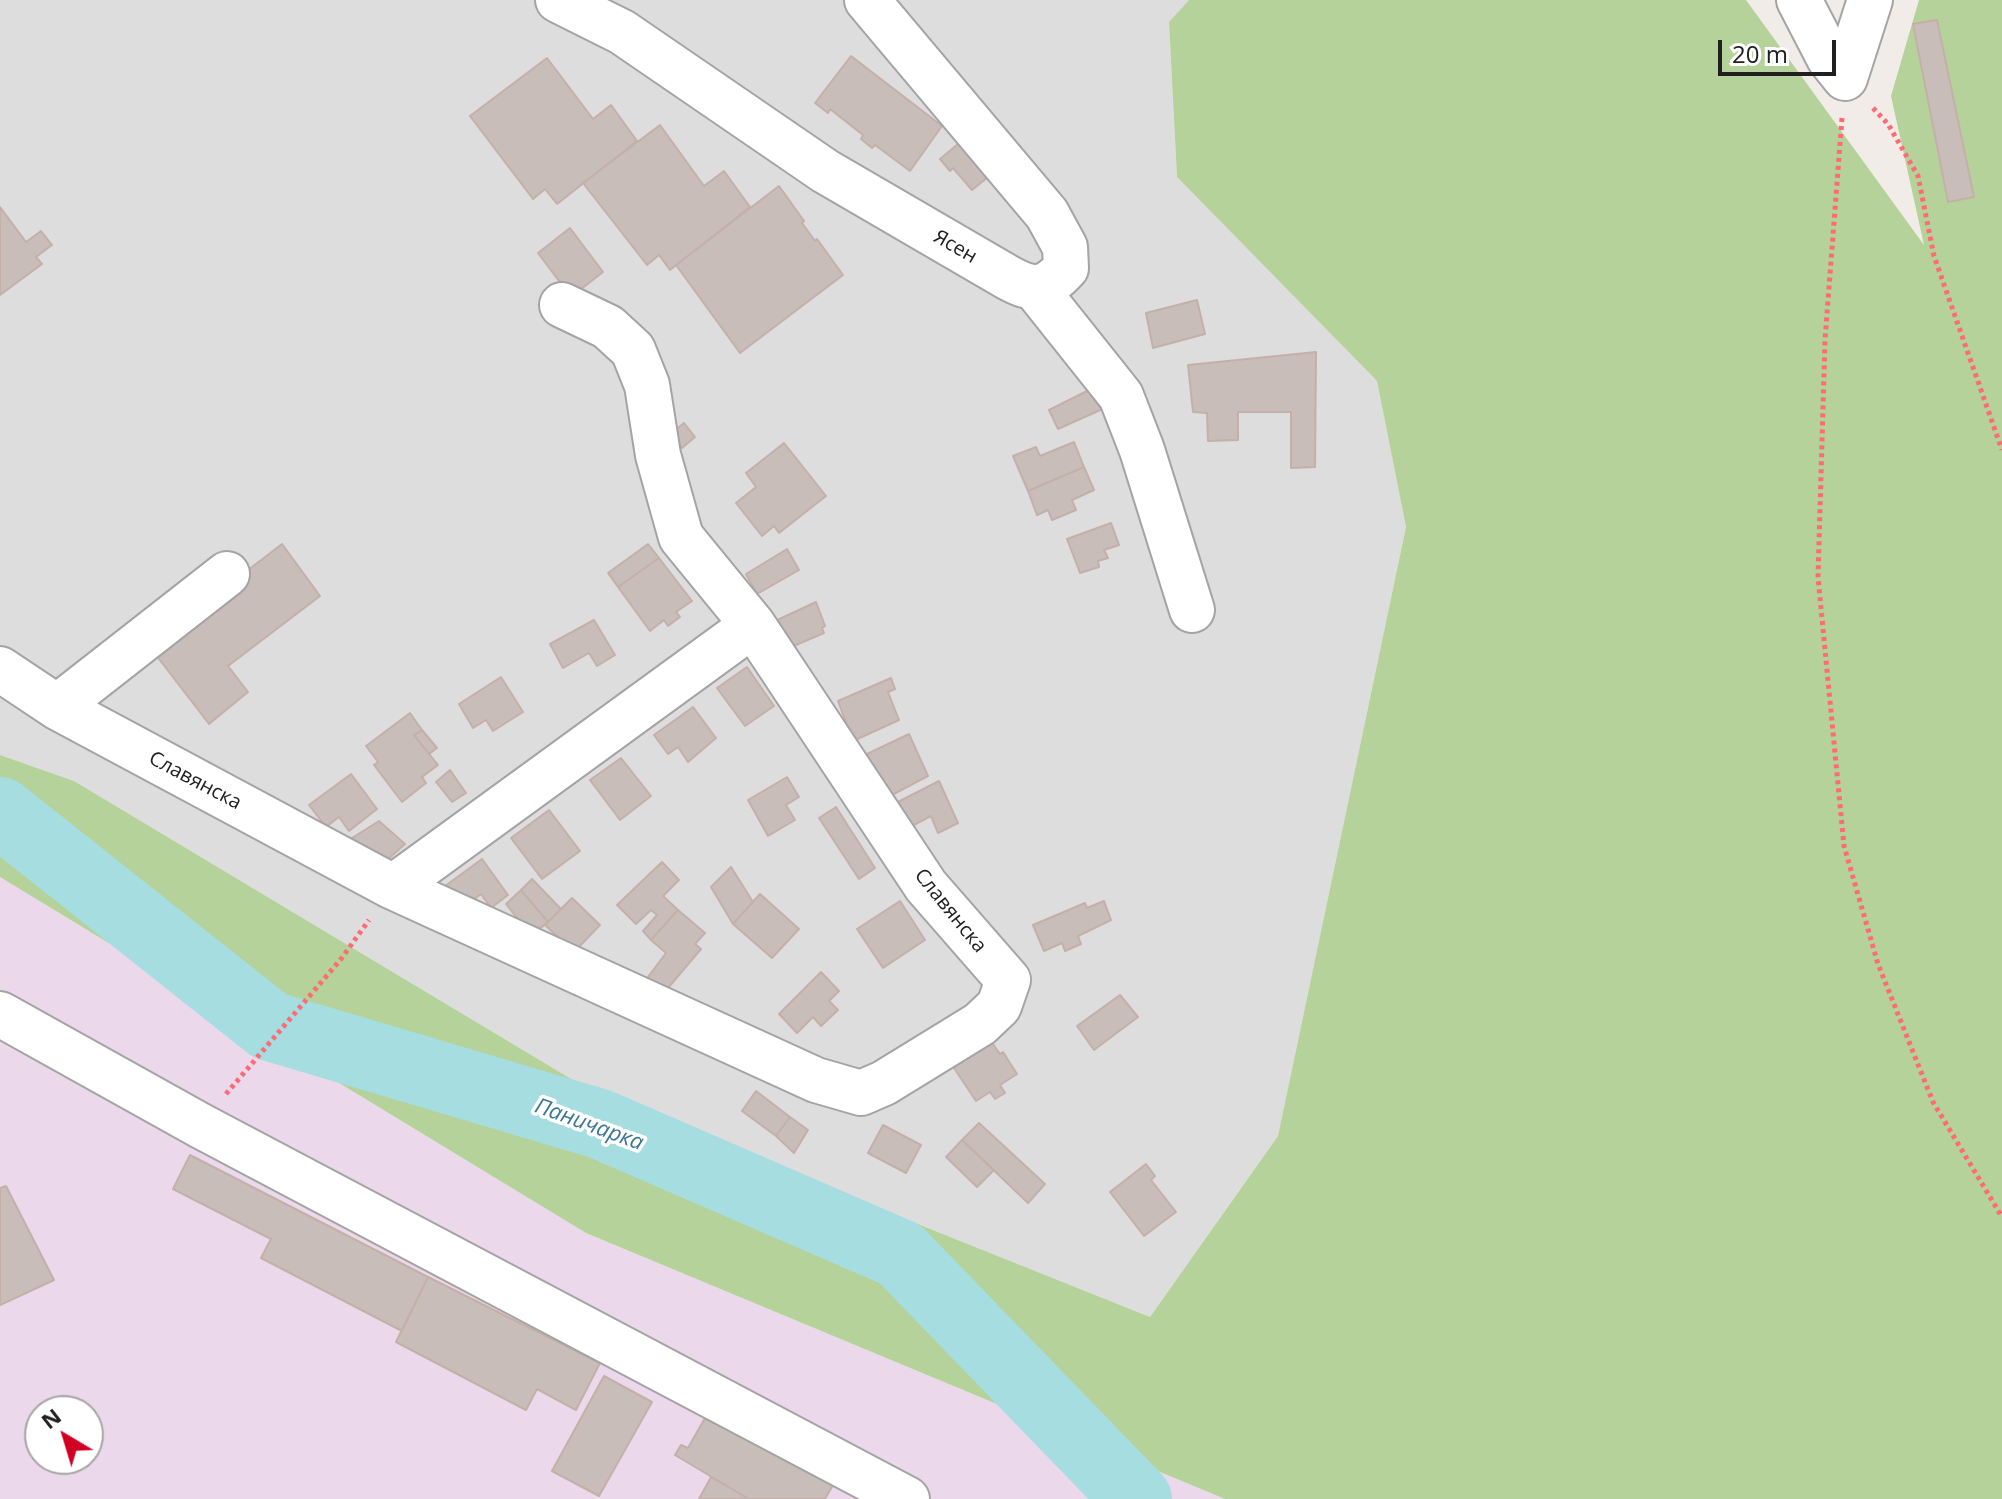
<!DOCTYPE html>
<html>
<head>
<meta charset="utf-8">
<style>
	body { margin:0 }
	#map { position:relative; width:2002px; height:1499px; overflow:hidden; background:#f1ece7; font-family:"Open Sans",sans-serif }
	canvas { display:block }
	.north { position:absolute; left:24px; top:1395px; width:80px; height:80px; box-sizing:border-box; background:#fff; border:2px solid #a6a6a6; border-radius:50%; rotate:322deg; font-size:22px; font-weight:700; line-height:32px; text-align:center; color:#202020 }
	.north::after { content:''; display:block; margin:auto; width:28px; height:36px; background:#d10023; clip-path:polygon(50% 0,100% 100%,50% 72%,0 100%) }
	.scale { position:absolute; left:1718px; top:40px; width:118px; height:36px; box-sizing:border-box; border:4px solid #202020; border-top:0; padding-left:10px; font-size:24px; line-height:28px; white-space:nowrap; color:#202020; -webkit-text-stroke:6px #fff; paint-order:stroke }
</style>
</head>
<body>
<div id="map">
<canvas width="2002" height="1499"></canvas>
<div class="north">N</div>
<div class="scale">20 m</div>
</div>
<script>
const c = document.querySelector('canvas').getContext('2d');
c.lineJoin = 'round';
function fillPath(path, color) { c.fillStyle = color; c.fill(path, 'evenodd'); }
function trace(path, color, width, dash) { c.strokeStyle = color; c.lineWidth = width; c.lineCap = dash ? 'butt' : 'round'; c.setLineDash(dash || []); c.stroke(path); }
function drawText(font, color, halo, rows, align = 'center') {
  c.font = font + ' "Open Sans",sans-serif'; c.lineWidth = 7; c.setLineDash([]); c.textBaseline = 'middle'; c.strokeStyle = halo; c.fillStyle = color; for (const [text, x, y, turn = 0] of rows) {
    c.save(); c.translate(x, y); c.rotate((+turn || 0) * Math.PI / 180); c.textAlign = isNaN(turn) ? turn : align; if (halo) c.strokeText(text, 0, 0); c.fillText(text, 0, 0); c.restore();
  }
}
const residential = new Path2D(`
	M0,0H1189L1169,22L1177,177L1377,381L1406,527L1278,1136L1150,1317L603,1098L74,781L0,755Z`);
const industrial = new Path2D(`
	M0,877L586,1233L1225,1499H0ZM40,1411H88V1459H40Z`);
const forest = new Path2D(`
	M1189,0H1746L1924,245L1891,96L1919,0H2002V1499H1225L586,1233L0,877V755L74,781L603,1098L1150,1317L1278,1136L1406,527L1377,381L1177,177L1169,22Z`);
const river = new Path2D(`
	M0,812L270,1026L600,1124L900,1254L1137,1499`);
const building = new Path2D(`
	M1937,20L1974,197L1948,202L1913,24Z
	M851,56L942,126L910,171L875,145L872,148L861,139L863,135L830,109L828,113L815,103Z
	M547,58L593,119L611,105L637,141L557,204L545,189L533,199L470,116Z
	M660,125L704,186L724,171L750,207L670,270L659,255L647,265L583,183Z
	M970,134L998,169L972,190L953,168L950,171L940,159Z
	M779,186L804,221L802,223L815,241L817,239L843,275L740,353L676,265Z
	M0,207L26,242L41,231L52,245L36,257L42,264L0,295Z
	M570,228L603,272L571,297L538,253Z
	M1197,300L1205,334L1153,348L1146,313Z
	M1316,352L1315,467L1291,468V412H1238V440L1208,441L1207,413L1193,412L1188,365Z
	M1097,386L1107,407L1058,429L1049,410Z
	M684,423L695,437L682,448L669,435Z
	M1074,442L1084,467L1028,491L1013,456L1036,447L1040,456Z
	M784,443L826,496L779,533L774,526L762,536L736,503L756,487L746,473Z
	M1084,467L1094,490L1072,500L1076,510L1052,520L1048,510L1037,515L1028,491Z
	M1111,523L1119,545L1104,550L1108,558L1098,561L1099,567L1080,573L1067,539Z
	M282,544L320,596L228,666L248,692L209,724L149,646Z
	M648,544L659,558L618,587L608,573Z
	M787,549L799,570L757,594L746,574Z
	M659,558L692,601L676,612L680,617L668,626L664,620L650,631L618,587Z
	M816,602L825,626L822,628L824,633L789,648L773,622Z
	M594,620L615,655L597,666L589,653L563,668L550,644Z
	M747,667L774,706L745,726L717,688Z
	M501,677L523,712L493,731L486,720L473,728L459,704Z
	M891,678L895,689L888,692L899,720L853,741L838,701Z
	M693,707L716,738L688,762L678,747L668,754L654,735Z
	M410,713L422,730L414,735L438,765L422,777L426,783L402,802L374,765L378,762L366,746Z
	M422,730L437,748L429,754L414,735Z
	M909,734L928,776L888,797L865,755Z
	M621,758L651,796L620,820L590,780Z
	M450,770L466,793L452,802L436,782Z
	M351,774L377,809L349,831L339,817L326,827L309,805Z
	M787,777L799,797L786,805L795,820L768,836L748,800Z
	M939,781L958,823L938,833L931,816L906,829L894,804Z
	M836,807L875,868L859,879L819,818Z
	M549,810L580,851L542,879L511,838Z
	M379,821L405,844L386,861L352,838Z
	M482,859L508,895L491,908L481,894L458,911L441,889Z
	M662,862L679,880L663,896L678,910L651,940L643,931L657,915L651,910L636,924L617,905Z
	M731,867L753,902L733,924L711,887Z
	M532,879L561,909L548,922L521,890Z
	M521,890L548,922L531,936L506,904Z
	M760,894L799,929L772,958L733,924Z
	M572,898L600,925L574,952L545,925Z
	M900,901L925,940L883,968L857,929Z
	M1104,901L1111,920L1078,936L1081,944L1065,951L1062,943L1044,951L1033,925L1085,903L1087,908Z
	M678,910L705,933L695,944L701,949L663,994L645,981L666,953L651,940Z
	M821,972L839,991L829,1001L838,1010L821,1026L813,1017L797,1033L779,1014Z
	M1120,995L1138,1017L1094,1050L1077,1026Z
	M988,1037L1000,1054L1003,1052L1017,1074L1000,1085L1005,1093L995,1099L990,1092L976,1101L950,1062Z
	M756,1091L790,1117L776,1136L742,1111Z
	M790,1117L808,1130L794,1153L776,1136Z
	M979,1123L1045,1184L1028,1203L962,1140Z
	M883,1125L921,1145L906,1173L868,1153Z
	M962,1140L994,1170L977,1187L946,1157Z
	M190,1155L428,1277L402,1331L261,1258L271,1239L173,1189Z
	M1146,1164L1155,1176L1151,1180L1176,1212L1144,1236L1110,1192Z
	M6,1186L54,1280L0,1305V1188Z
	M428,1277L600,1363L576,1410L537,1389L526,1410L396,1342Z
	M604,1376L652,1402L599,1496L552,1471Z
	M705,1418L833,1485L825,1499H749L675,1455L681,1445L688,1448Z
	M711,1477L746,1497L745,1499H699Z`);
const path = new Path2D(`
	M1873,108L1888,124L1918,176L1934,256L2002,450
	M1842,118L1825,340L1818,577L1844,846L1878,964L1933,1102L2002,1217
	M226,1094L341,959L369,920`);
const minor = new Path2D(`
	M558,0L622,32L825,171L1007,277C1034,292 1045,291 1066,268L1065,247L1047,214L867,0
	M1799,0L1829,58L1845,78
	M1845,78L1870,0
	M1035,288L1121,396L1142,450L1192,610
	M562,305L608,327L633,350L647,385L658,455L681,537L753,625
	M0,669L57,707L393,887L816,1080L861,1093L884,1083L980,1024L999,1006L1008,980L926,886L753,625L393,887
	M57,707L227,574
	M0,1014L201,1126L907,1499`);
const streetNames = [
	["Ясен",955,247,30],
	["Славянска",195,781,28],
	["Славянска",950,911,51]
];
const waterNames = [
	["Паничарка",589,1125,20]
];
fillPath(residential, '#deddde');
fillPath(industrial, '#ebd8ea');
fillPath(forest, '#b4d29a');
trace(river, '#a5dde0', 70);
fillPath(building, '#c9bdb9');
trace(building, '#c4b0a8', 2);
trace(minor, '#a4a4a4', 48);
trace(path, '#ff6a74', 5, [4, 4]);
trace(minor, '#fff', 44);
drawText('20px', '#202020', '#fff', streetNames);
drawText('italic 22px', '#3c7794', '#fff', waterNames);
</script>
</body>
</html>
